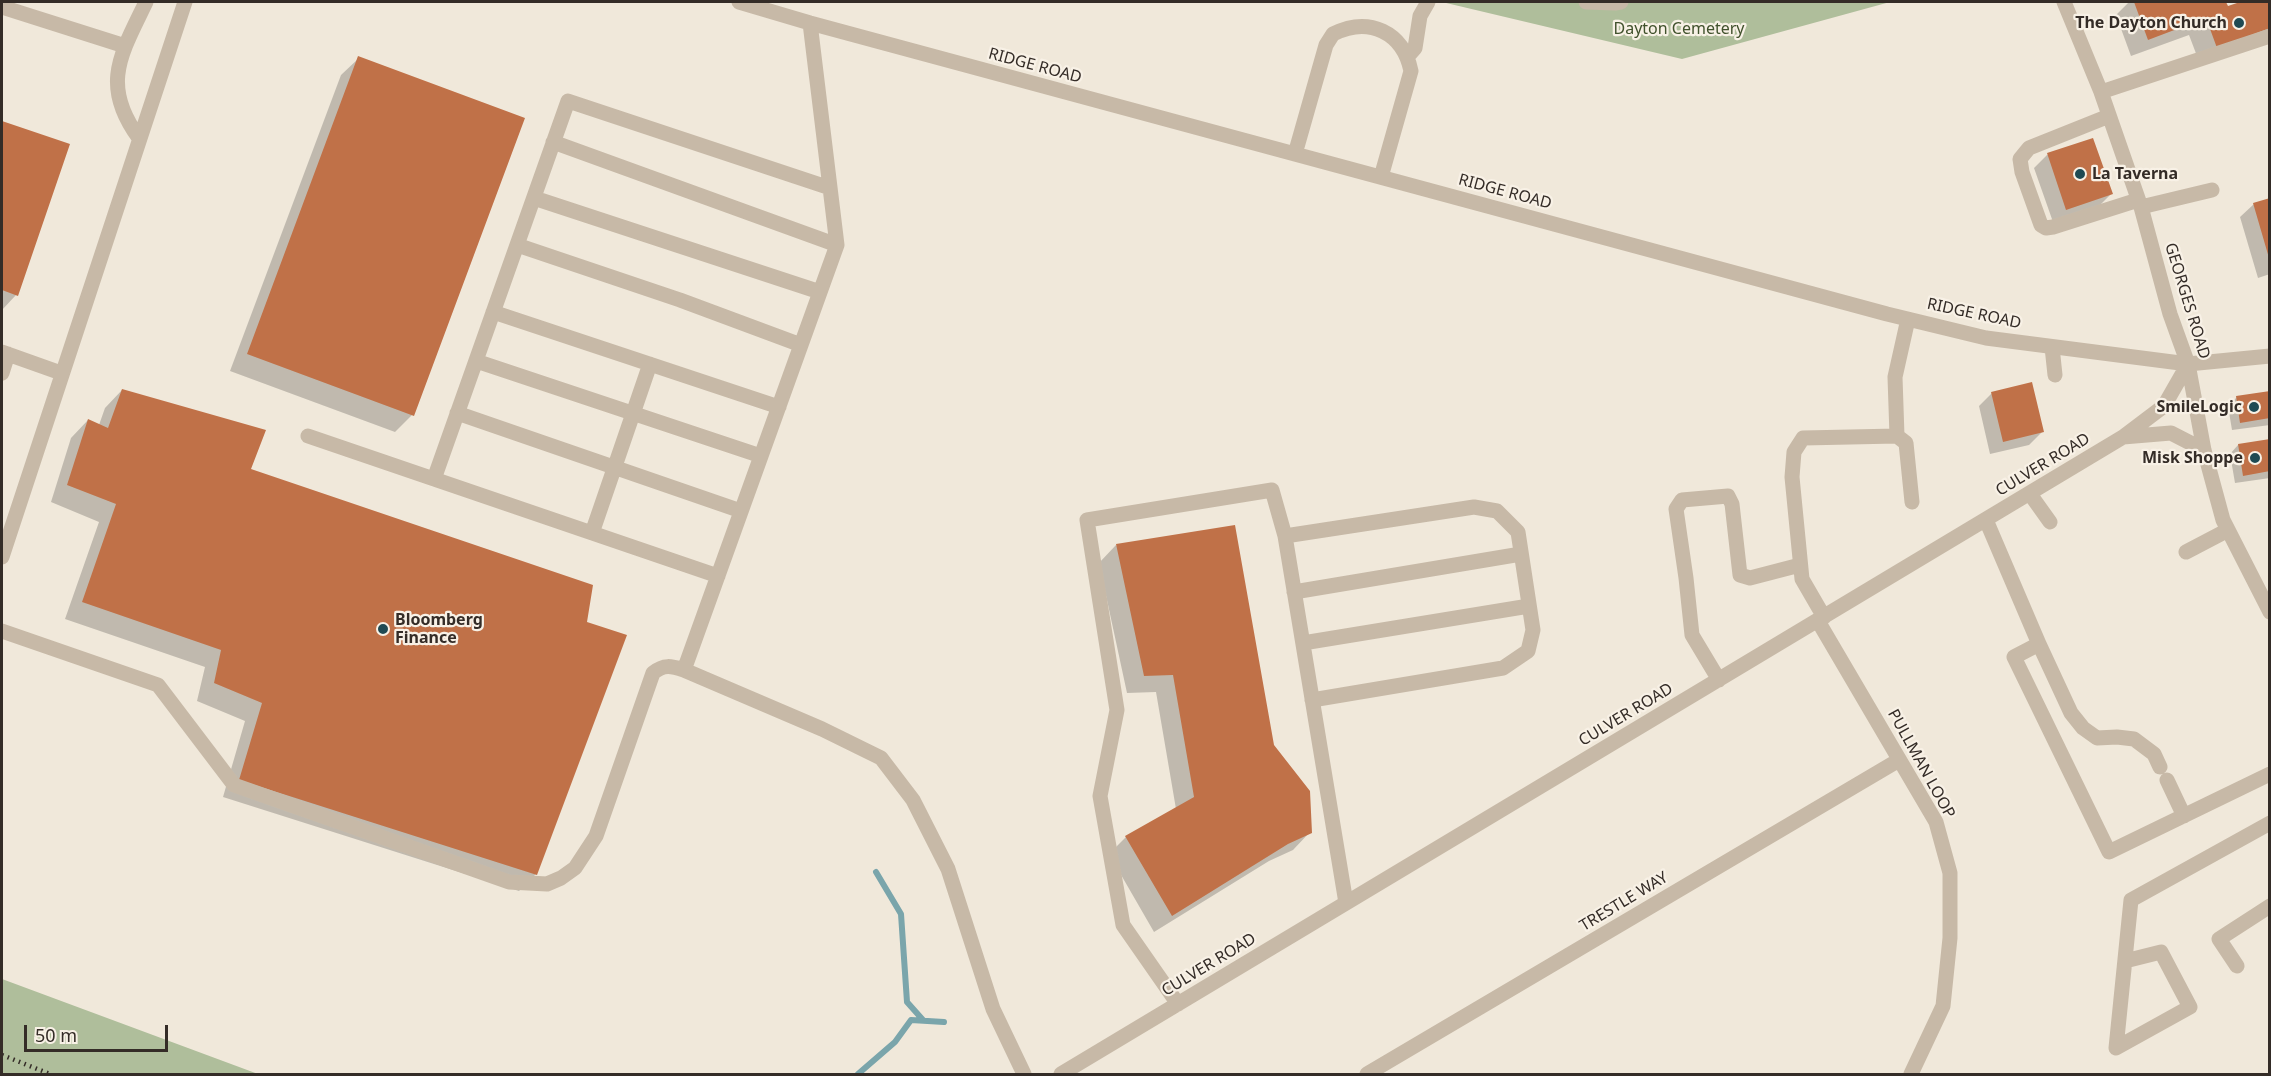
<!DOCTYPE html>
<html>
<head>
<meta charset="utf-8">
<style>
	body { margin:0 }
	#map { position:relative; width:2271px; height:1076px; overflow:hidden; background:#f0e8da; font-family:"Noto Sans",sans-serif }
	canvas { display:block }
	.frame { position:absolute; inset:0; border:3px solid #342c27; pointer-events:none }
	.scale { position:absolute; left:24px; top:1025px; width:144px; height:27px; box-sizing:border-box; border:3px solid #342c27; border-top:0; padding-left:8px; font-size:18px; line-height:21px; white-space:nowrap; color:#342c27; -webkit-text-stroke:4px #f8f1e6; paint-order:stroke }
</style>
</head>
<body>
<div id="map">
<canvas width="2271" height="1076"></canvas>
<div class="frame"></div>
<div class="scale">50 m</div>
</div>
<script>
const c = document.querySelector('canvas').getContext('2d');
c.lineJoin = 'round';
function fillPath(path, color) { c.fillStyle = color; c.fill(path, 'evenodd'); }
function trace(path, color, width, dash) { c.strokeStyle = color; c.lineWidth = width; c.lineCap = dash ? 'butt' : 'round'; c.setLineDash(dash || []); c.stroke(path); }
function drawText(font, color, halo, rows, align = 'center') {
  c.font = font + ' "Noto Sans",sans-serif'; c.lineWidth = 4.5; c.setLineDash([]); c.textBaseline = 'middle'; c.strokeStyle = halo; c.fillStyle = color; for (const [text, x, y, turn = 0] of rows) {
    c.save(); c.translate(x, y); c.rotate((+turn || 0) * Math.PI / 180); c.textAlign = isNaN(turn) ? turn : align; if (halo) c.strokeText(text, 0, 0); c.fillText(text, 0, 0); c.restore();
  }
}
const green = new Path2D(`
	M1442,2H1890L1682,59Z
	M2,979L258,1074H2Z`);
const shadow = new Path2D(`
	M2129,2H2224L2227,8L2244,2H2270V34L2200,64L2189,35L2131,56L2116,15Z
	M359,58L412,415L395,432L230,371L341,75Z
	M2,122L68,145L16,295L2,310Z
	M2092,139L2111,194L2098,207L2053,222L2034,168L2047,155Z
	M2270,200V274L2258,278L2240,217L2254,204Z
	M122,390L249,470L536,874L519,891L223,797L245,721L197,701L205,667L65,619L99,522L51,502L71,438L88,420L99,425L105,408Z
	M1992,393L2042,432L2029,445L1990,454L1979,406Z
	M2270,393V425L2232,430L2228,406L2237,397Z
	M2270,440V478L2235,483L2230,454L2238,445Z
	M1116,545L1273,745L1310,832L1293,850L1269,861L1154,932L1109,854L1126,837L1176,809L1156,692L1127,693L1099,563Z`);
const stream = new Path2D(`
	M876,872L901,914L907,1002L923,1020
	M858,1074L895,1042L911,1020L944,1022`);
const building = new Path2D(`
	M2134,2H2226L2228,6L2240,2H2270V28L2217,48L2206,18L2148,40Z
	M358,56L525,118L414,416L247,354Z
	M2,121L70,144L18,296L2,290Z
	M2093,138L2113,194L2066,210L2047,153Z
	M2270,198V258H2269L2253,203Z
	M2032,382L2044,432L2003,442L1991,392Z
	M122,389L266,430L251,469L593,585L587,622L627,635L537,875L239,780L262,703L214,683L221,650L82,602L116,504L67,485L88,419L108,428Z
	M2270,391V418L2240,423L2236,396Z
	M2270,439V471L2243,476L2238,444Z
	M1235,525L1274,745L1310,791L1312,833L1288,844L1172,916L1125,836L1194,797L1173,675L1144,676L1116,544Z`);
const minor = new Path2D(`
	M739,2L810,23L1887,314L1986,338L2188,364L2270,356
	M1586,2L1615,3L1621,2
	M2064,2L2101,92L2141,207L2170,314L2188,364L2204,450L2223,520L2270,612
	M2,7L125,46
	M1408,56L1415,48L1420,16L1428,2
	M2101,92L2270,36
	M2109,116L2029,148L2020,159L2022,172L2041,225L2046,228L2053,227L2138,200
	M139,138C100,85 121,54 146,2
	M553,142L837,245
	M1295,154L1326,45L1333,34C1369,16 1403,32 1411,71L1381,177
	M534,198L820,292
	M2141,207L2212,190
	M517,245L680,300L801,345
	M493,312L779,407
	M2052,347L2055,375
	M2,352L61,373
	M476,361L761,456
	M2,373L8,354
	M457,413L741,511
	M308,436L718,576
	M1897,436L1895,377L1908,319
	M2123,437L2171,433L2204,450
	M434,479L568,101L830,188
	M2030,494L2050,522
	M1986,520L2039,644L2014,657L2109,852L2270,774
	M592,533L650,364
	M1285,536L1474,507L1497,511L1518,532L1533,630L1528,651L1503,668L1312,700
	M2186,552L2228,530
	M2,557L185,2
	M1294,592L1521,554
	M1824,617L1802,579L1792,477L1794,452L1803,438L1897,436L1906,443L1912,502
	M1818,621L1936,822L1950,873V938L1943,1006L1911,1074
	M2,631L158,685L234,785L509,882L547,884L561,878L575,868L596,836L653,673C664,664 671,666 684,670L822,729L881,758L913,800L948,869L993,1009L1024,1074
	M1303,643L1529,606
	M2039,644L2071,713L2083,728L2097,738L2117,737L2134,739L2154,754L2160,767
	M684,670L837,245L810,23
	M1719,680L1692,635L1686,578L1676,509L1682,500L1728,496L1732,504L1740,575L1750,578L1800,565
	M2167,780L2184,816
	M2125,961L2161,952L2190,1007L2116,1048L2131,900L2270,823
	M2237,966L2219,939L2270,906
	M1178,1004L1123,925L1100,796L1117,710L1087,520L1272,490L1285,536L1346,903
	M1061,1074L2123,437L2164,406L2188,364
	M1367,1074L1899,760`);
const rail = new Path2D(`
	M2,1055L50,1074`);
const markers = [
	[2239,23,6,"#1f4a53"],
	[2080,174,6,"#1f4a53"],
	[2254,407,6,"#1f4a53"],
	[2255,458,6,"#1f4a53"],
	[383,629,6,"#1f4a53"]
];
const poiNames = [
	["The Dayton Church",2227,23],
	["La Taverna",2092,174,"left"],
	["SmileLogic",2242,407],
	["Misk Shoppe",2243,458],
	["Bloomberg",395,620,"left"],
	["Finance",395,638,"left"]
];
const parkNames = [
	["Dayton Cemetery",1679,29]
];
const streetNames = [
	["RIDGE ROAD",1035,66,15],
	["RIDGE ROAD",1505,192,15],
	["GEORGES ROAD",2187,301,73],
	["RIDGE ROAD",1974,314,12],
	["CULVER ROAD",2043,465,-31],
	["CULVER ROAD",1626,715,-31],
	["PULLMAN LOOP",1921,764,61],
	["TRESTLE WAY",1624,902,-31],
	["CULVER ROAD",1209,965,-31]
];
fillPath(green, '#afbe9b');
fillPath(shadow, '#0003');
trace(stream, '#7aa5ab', 6);
fillPath(building, '#c07148');
trace(minor, '#c7b9a7', 15);
trace(rail, '#342c27', 4.5, [1.5, 4.5]);
for (const [x, y, r, color] of markers) { const dot = new Path2D(); dot.arc(x, y, r, 0, 2 * Math.PI); c.fillStyle = color; c.fill(dot); trace(dot, '#f8f1e6', 2); }
drawText('bold 16px', '#342c27', '#f8f1e6', poiNames, 'right');
drawText('16px', '#40512c', '#f8f1e6', parkNames);
drawText('16px', '#342c27', '#f8f1e6', streetNames);
</script>
</body>
</html>
